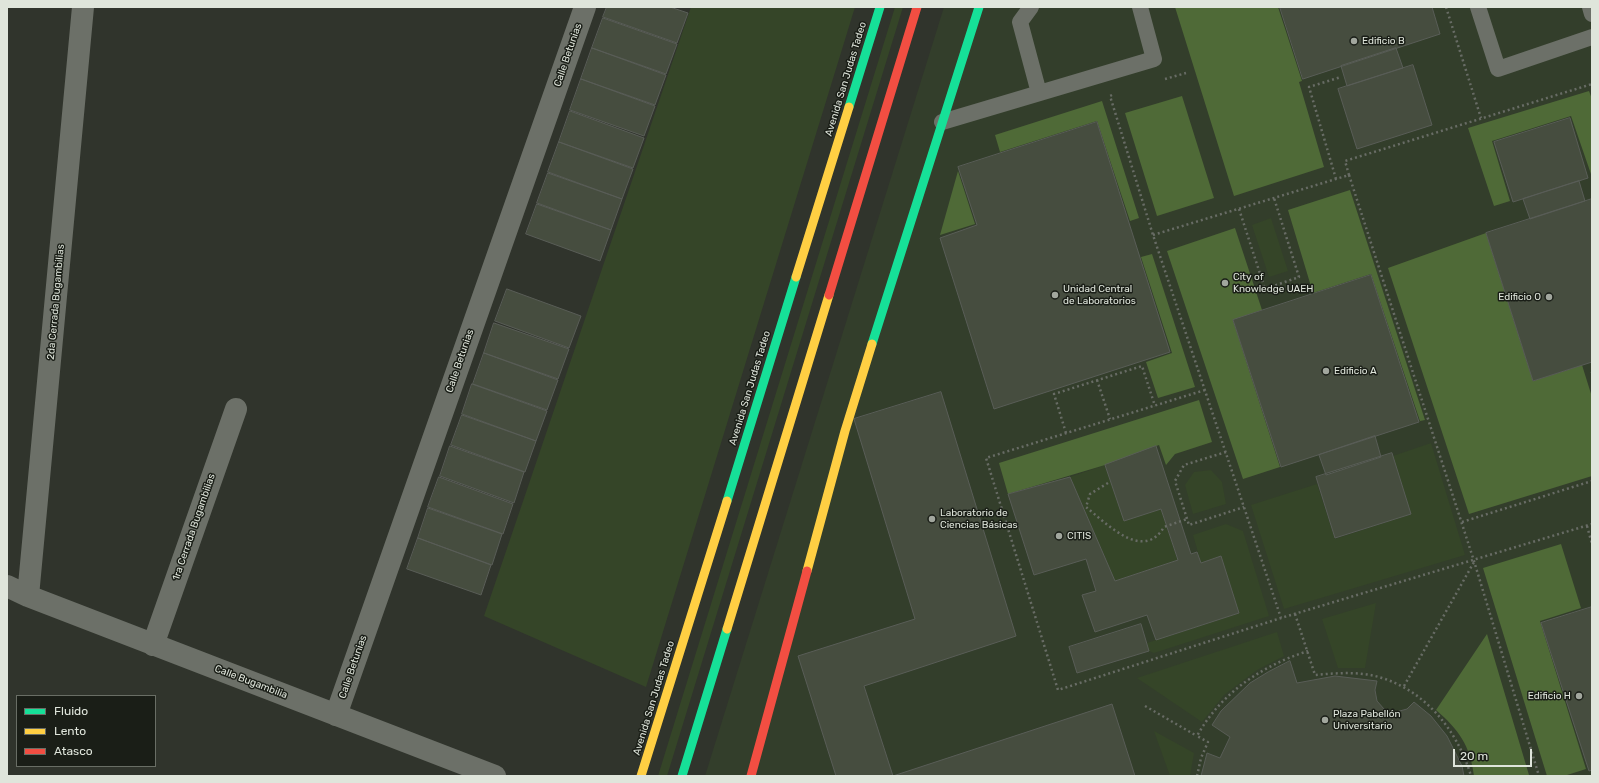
<!DOCTYPE html>
<html>
<head>
<meta charset="utf-8">
<style>
	body { margin:0 }
	#map { position:relative; width:1599px; height:783px; overflow:hidden; background:#30342c; font-family:Rubik,sans-serif }
	canvas { display:block }
	.frame { position:absolute; inset:0; border:8px solid #dfe5db; pointer-events:none }
	.legend { position:absolute; left:16px; top:695px; width:140px; height:72px; box-sizing:border-box; background:#1a1e17; border:1px solid #696e65; margin:0; padding:5px 7px; list-style:none; font-size:12px; color:#dfe5db }
	.legend li { display:flex; align-items:center; gap:8px; height:20px }
	.legend b { width:20px; border:1px solid #696e65 }
	.scale { position:absolute; left:1453px; top:749px; width:79px; height:18px; box-sizing:border-box; border:2px solid #dfe5db; border-top:0; padding-left:5px; font-size:12px; line-height:14px; white-space:nowrap; color:#dfe5db; -webkit-text-stroke:3px #1a1e17; paint-order:stroke }
</style>
</head>
<body>
<div id="map">
<canvas width="1599" height="783"></canvas>
<div class="frame"></div>
<ul class="legend">
<li><b style="height:5px;background:#16e098"></b>Fluido</li>
<li><b style="height:5px;background:#ffcf43"></b>Lento</li>
<li><b style="height:5px;background:#f24e42"></b>Atasco</li>
</ul>
<div class="scale">20 m</div>
</div>
<script>
const c = document.querySelector('canvas').getContext('2d');
c.lineJoin = 'round';
function fillPath(path, color) { c.fillStyle = color; c.fill(path, 'evenodd'); }
function trace(path, color, width, dash) { c.strokeStyle = color; c.lineWidth = width; c.lineCap = dash ? 'butt' : 'round'; c.setLineDash(dash || []); c.stroke(path); }
function drawText(font, color, halo, rows, align = 'center') {
  c.font = font + ' Rubik,sans-serif'; c.lineWidth = 3; c.setLineDash([]); c.textBaseline = 'middle'; c.strokeStyle = halo; c.fillStyle = color; for (const [text, x, y, turn = 0] of rows) {
    c.save(); c.translate(x, y); c.rotate((+turn || 0) * Math.PI / 180); c.textAlign = isNaN(turn) ? turn : align; if (halo) c.strokeText(text, 0, 0); c.fillText(text, 0, 0); c.restore();
  }
}
const built = new Path2D(`
	M944,7H1592V776H705Z`);
const green = new Path2D(`
	M691,7H855L646,687L484,616Z
	M895,7H903L667,776H658Z
	M1271,218L1288,271L1269,277L1252,225Z
	M1431,443L1465,555L1284,609L1251,505L1317,484L1335,539L1411,514L1393,456Z
	M1105,465L1161,509L1178,560L1115,581L1070,477Z
	M1211,470L1222,482L1226,504L1193,514L1185,485L1194,472Z
	M1226,524L1243,531L1269,616L1154,653L1149,651L1147,643L1239,613L1221,557L1201,563L1193,535Z
	M1376,603L1365,668H1338L1322,619Z
	M1277,632L1284,656L1257,670L1224,695L1202,722L1137,678Z
	M1154,731L1194,753L1190,776H1170Z`);
const forest = new Path2D(`
	M1175,7H1278L1302,81L1299,82L1324,167L1234,196Z
	M1589,91L1592,99V177L1571,116L1492,141L1510,201L1494,206L1468,128Z
	M1182,96L1214,198L1157,216L1125,113Z
	M1102,101L1139,218L1130,221L1097,121L1000,152L995,135Z
	M958,171L975,224L940,235Z
	M1350,190L1425,420L1420,421L1371,274L1313,293L1288,210Z
	M1235,228L1262,310L1233,320L1280,467L1243,479L1167,251Z
	M1486,233L1533,381L1582,365L1592,397V476L1469,514L1388,268Z
	M1152,254L1195,387L1158,398L1146,362L1172,353L1141,257Z
	M1199,400L1212,442L1175,454L1166,465L1159,445L1105,465L1008,494L999,463Z
	M1561,544L1581,608L1540,621L1586,769L1564,776H1547L1483,568Z
	M1487,634L1529,775L1474,776C1470,745 1459,730 1436,710Z`);
const building = new Path2D(`
	M607,7H670L688,13L677,43L603,17Z
	M1280,7H1432L1440,34L1303,79Z
	M603,18L677,44L666,74L592,48Z
	M592,48L666,75L655,105L581,79Z
	M1396,48L1403,68L1347,86L1341,66Z
	M1413,65L1432,125L1357,149L1338,89Z
	M581,79L655,106L644,136L570,110Z
	M570,111L644,138L633,168L559,142Z
	M1570,118L1588,178L1513,202L1494,142Z
	M1097,122L1170,352L994,409L940,238L977,225L958,167Z
	M559,142L633,169L622,199L548,172Z
	M548,173L622,199L611,230L537,203Z
	M1579,181L1585,201L1530,219L1523,199Z
	M1592,199V362L1533,381L1486,233Z
	M537,204L611,230L600,261L526,234Z
	M1371,275L1419,422L1281,467L1233,320Z
	M507,289L581,316L569,348L495,321Z
	M494,323L569,349L558,379L484,353Z
	M484,353L558,380L547,410L473,384Z
	M472,384L547,411L536,441L462,414Z
	M941,392L1016,636L864,686L893,776L1112,704L1135,776H836L798,656L915,619L854,419Z
	M462,415L536,441L525,472L451,445Z
	M1375,436L1381,457L1326,475L1319,455Z
	M450,446L524,472L514,503L440,476Z
	M1156,446L1191,554L1197,552L1201,563L1221,556L1239,613L1156,640L1147,615L1095,632L1082,595L1096,591L1086,559L1034,575L1008,494L1070,477L1115,581L1178,560L1161,509L1124,521L1105,465Z
	M1392,453L1411,514L1335,538L1316,477Z
	M439,477L513,504L503,534L428,507Z
	M428,508L502,534L492,565L418,538Z
	M418,538L491,565L481,595L407,569Z
	M1592,607V770L1589,771L1541,623Z
	M1141,624L1149,651L1077,673L1069,647Z
	M1290,661L1297,683L1335,676L1377,681L1375,690L1377,701L1384,709L1396,712L1407,709L1414,702L1431,716L1447,736L1462,766L1464,776H1201L1207,753L1220,758L1230,737L1212,725L1221,711L1250,683L1268,672Z`);
const path = new Path2D(`
	M1446,7L1481,118
	M1165,79L1186,73
	M1112,95L1110,96L1153,235L1281,618
	M1349,175L1474,561L1539,776
	M1336,179L1309,87L1341,77
	M1239,209L1265,289L1299,277L1274,198
	M1153,235L1349,175L1345,161L1592,84
	M1592,372V373
	M1097,380L1110,419
	M1205,390L986,458L1058,690L1281,618L1592,524
	M1066,433L1054,394L1142,366L1155,406
	M1226,452L1184,465L1175,481L1189,525L1244,507
	M1108,483L1090,494L1086,507C1107,524 1143,562 1164,527L1187,519
	M1462,522L1592,481
	M1587,526L1592,544
	M1295,614L1315,675C1337,673 1361,671 1382,678C1427,692 1458,732 1471,776
	M1404,686L1474,562
	M1145,706L1197,736
	M1197,776L1201,758L1208,742L1197,736C1221,693 1261,666 1308,651`);
const lane = new Path2D(`
	M1031,7L1020,22L1039,93
	M1478,7L1498,69L1592,37
	M1590,7L1592,14
	M942,122L1154,59L1140,7`);
const street = new Path2D(`
	M7,586L28,596L495,776
	M28,596L83,7
	M153,645L236,409
	M336,715L585,7`);
const fast = new Path2D(`
	M849,107L880,7
	M872,344L979,7
	M727,501L796,277
	M682,776L727,629`);
const slow = new Path2D(`
	M796,277L849,107
	M807,571L845,431L872,344
	M727,629L829,295
	M641,776L727,501`);
const jam = new Path2D(`
	M829,295L917,7
	M751,776L807,571`);
const markers = [
	[1354,41,4,"#a2a79e"],
	[1225,283,4,"#a2a79e"],
	[1055,295,4,"#a2a79e"],
	[1549,297,4,"#a2a79e"],
	[1326,371,4,"#a2a79e"],
	[932,519,4,"#a2a79e"],
	[1059,536,4,"#a2a79e"],
	[1579,696,4,"#a2a79e"],
	[1325,720,4,"#a2a79e"]
];
const poiNames = [
	["Edificio B",1362,41],
	["City of",1233,277],
	["Knowledge UAEH",1233,289],
	["Unidad Central",1063,289],
	["de Laboratorios",1063,301],
	["Edificio O",1541,297,"right"],
	["Edificio A",1334,371],
	["Laboratorio de",940,513],
	["Ciencias Básicas",940,525],
	["CITIS",1067,536],
	["Edificio H",1571,696,"right"],
	["Plaza Pabellón",1333,714],
	["Universitario",1333,726]
];
const streetNames = [
	["Calle Betunias",568,55,-71],
	["Avenida San Judas Tadeo",846,79,-73],
	["2da Cerrada Bugambilias",56,302,-85],
	["Calle Betunias",460,361,-71],
	["Avenida San Judas Tadeo",750,388,-73],
	["1ra Cerrada Bugambilias",194,527,-71],
	["Calle Betunias",353,667,-71],
	["Calle Bugambilia",251,682,21],
	["Avenida San Judas Tadeo",654,698,-73]
];
fillPath(built, '#333e2b');
fillPath(green, '#354528');
fillPath(forest, '#4f6a37');
fillPath(building, '#464d3f');
trace(building, '#595d57', 1);
trace(path, '#686c65', 2.5, [2, 3]);
trace(lane, '#6c7068', 16);
trace(street, '#6c7068', 22);
trace(fast, '#16e098', 9);
trace(slow, '#ffcf43', 9);
trace(jam, '#f24e42', 9);
for (const [x, y, r, color] of markers) { const dot = new Path2D(); dot.arc(x, y, r, 0, 2 * Math.PI); c.fillStyle = color; c.fill(dot); trace(dot, '#1a1e17', 1.5); }
drawText('10px', '#dfe5db', '#1a1e17', poiNames, 'left');
drawText('10px', '#dfe5db', '#1a1e17', streetNames);
</script>
</body>
</html>
